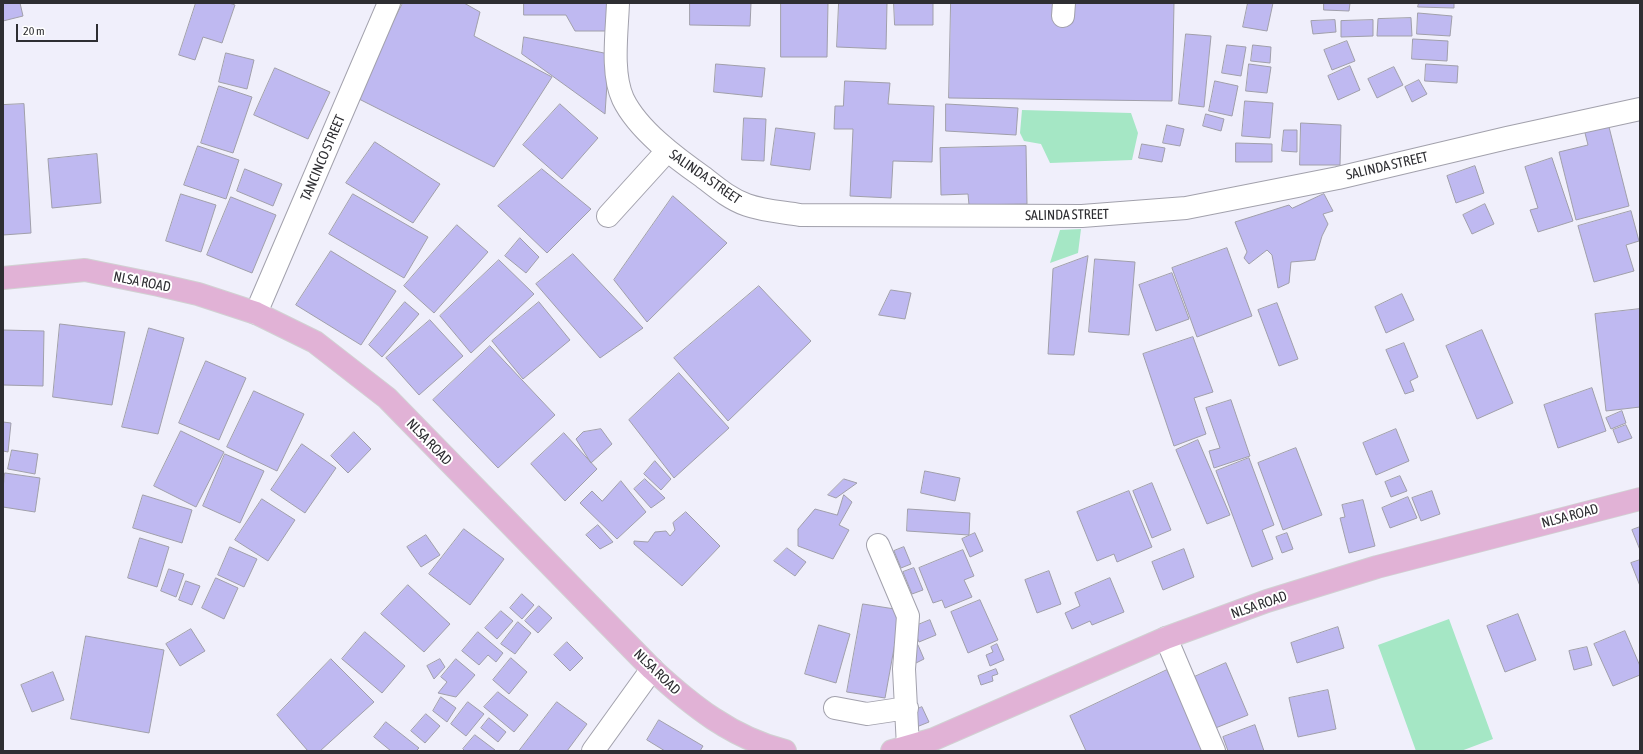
<!DOCTYPE html>
<html>
<head>
<meta charset="utf-8">
<style>
	body { margin:0 }
	#map { position:relative; width:1643px; height:754px; overflow:hidden; background:#f0effb; font-family:"Asap Condensed",sans-serif }
	canvas { display:block }
	.frame { position:absolute; inset:0; border:4px solid #2e2e32; pointer-events:none }
	.scale { position:absolute; left:16px; top:24px; width:82px; height:18px; box-sizing:border-box; border:2px solid #2e2e32; border-top:0; padding-left:5px; font-size:12px; line-height:14px; white-space:nowrap; color:#2e2e32; -webkit-text-stroke:3px #fff; paint-order:stroke }
</style>
</head>
<body>
<div id="map">
<canvas width="1643" height="754"></canvas>
<div class="frame"></div>
<div class="scale">20 m</div>
</div>
<script>
const c = document.querySelector('canvas').getContext('2d');
c.lineJoin = 'round';
function fillPath(path, color) { c.fillStyle = color; c.fill(path, 'evenodd'); }
function trace(path, color, width, dash) { c.strokeStyle = color; c.lineWidth = width; c.lineCap = dash ? 'butt' : 'round'; c.setLineDash(dash || []); c.stroke(path); }
function drawText(font, color, halo, rows, align = 'center') {
  c.font = font + ' "Asap Condensed",sans-serif'; c.lineWidth = 4; c.setLineDash([]); c.textBaseline = 'middle'; c.strokeStyle = halo; c.fillStyle = color; for (const [text, x, y, turn = 0] of rows) {
    c.save(); c.translate(x, y); c.rotate((+turn || 0) * Math.PI / 180); c.textAlign = isNaN(turn) ? turn : align; if (halo) c.strokeText(text, 0, 0); c.fillText(text, 0, 0); c.restore();
  }
}
const green = new Path2D(`
	M1022,110L1131,113L1138,133L1132,160L1050,163L1041,144L1024,141L1020,133Z
	M1081,229L1078,253L1050,263L1060,230Z
	M1449,619L1493,739L1461,751H1416L1378,645Z`);
const building = new Path2D(`
	M3,3H20L23,16L3,21Z
	M196,3H229L235,5L222,43L203,37L195,60L179,55Z
	M403,3H464L480,12L474,36L552,77L494,167L355,97Z
	M524,3H608L609,31H575L566,15H524Z
	M690,3H751L750,26L690,25Z
	M781,3H828L827,57H781Z
	M839,3H887L886,49L837,47Z
	M894,3H933V25H895Z
	M951,3H1174L1172,101L949,98Z
	M1248,3H1273L1267,31L1243,27Z
	M1324,3H1350L1349,11L1324,10Z
	M1419,3H1454V8L1418,7Z
	M1418,13L1452,16L1450,36L1417,34Z
	M1411,18L1412,36H1377L1378,19Z
	M1335,20L1336,32L1313,34L1311,21Z
	M1373,20V36L1341,37V21Z
	M1186,34L1211,36L1204,107L1179,104Z
	M524,37L609,54L605,114L522,54Z
	M1413,39L1448,41L1447,61L1412,59Z
	M1347,41L1355,61L1332,70L1324,50Z
	M1227,45L1246,47L1241,76L1222,73Z
	M1253,45L1271,47L1270,63L1251,61Z
	M226,53L254,60L247,89L219,82Z
	M716,64L765,68L762,97L714,92Z
	M1249,64L1271,67L1267,93L1246,91Z
	M1426,64L1458,66L1457,83L1425,81Z
	M1350,66L1360,90L1338,100L1328,76Z
	M1394,67L1403,85L1377,98L1368,79Z
	M275,68L330,92L308,139L254,115Z
	M1419,80L1427,94L1412,102L1405,87Z
	M845,81L890,83L888,104L934,106L932,162L893,161L891,198L850,196L853,129H834L835,106H843Z
	M1215,81L1238,86L1232,116L1209,111Z
	M219,86L252,97L233,153L201,143Z
	M1245,101L1273,103L1270,138L1242,136Z
	M24,104L31,233L3,235V105Z
	M560,104L598,138L562,179L523,145Z
	M946,104L1018,108L1016,135L946,131Z
	M1206,114L1224,119L1221,131L1203,126Z
	M744,118L766,119L764,161L742,160Z
	M1301,123L1341,125L1340,165H1300Z
	M1608,123L1629,206L1576,220L1559,152L1588,145L1584,129Z
	M1167,125L1184,129L1180,146L1163,143Z
	M776,128L815,133L810,170L771,165Z
	M1284,130H1297V152L1282,151Z
	M375,142L440,184L413,223L346,183Z
	M1236,143L1272,144V162H1236Z
	M1142,144L1165,148L1162,162L1139,158Z
	M198,146L239,160L226,199L184,185Z
	M1026,146L1027,204L969,205L968,194L941,195L940,148Z
	M97,154L101,203L52,208L48,159Z
	M1552,158L1573,221L1538,232L1530,210L1538,208L1525,167Z
	M1475,166L1484,193L1456,203L1447,176Z
	M245,169L282,184L273,206L237,191Z
	M542,169L591,209L547,253L498,206Z
	M181,194L216,205L201,252L166,241Z
	M353,194L428,237L404,278L329,234Z
	M1324,194L1333,211L1323,214L1328,224L1322,236L1315,260L1291,262L1289,283L1278,288L1272,255L1267,250L1249,264L1244,258L1247,252L1235,222L1289,205L1292,208Z
	M673,196L727,243L647,322L614,280Z
	M231,197L276,215L252,273L207,255Z
	M1485,204L1494,224L1472,234L1463,215Z
	M1631,211L1639,241L1626,245L1634,271L1594,282L1578,226Z
	M457,225L488,252L434,313L404,286Z
	M520,238L539,257L526,273L505,256Z
	M1227,248L1252,316L1197,337L1172,268Z
	M331,251L396,291L361,345L296,305Z
	M573,254L643,328L600,358L536,284Z
	M1088,256L1074,355L1048,354L1053,269Z
	M1095,259L1135,262L1129,335L1089,332Z
	M499,260L534,294L471,353L440,316Z
	M1172,273L1189,319L1156,331L1139,285Z
	M759,286L811,341L728,421L674,358Z
	M891,290L911,293L905,319L879,315Z
	M1402,294L1414,320L1386,333L1375,307Z
	M405,302L419,314L382,357L369,345Z
	M539,302L570,340L523,379L492,341Z
	M1277,303L1298,359L1279,366L1258,310Z
	M1640,309V407L1606,411L1595,314Z
	M430,320L463,356L419,395L386,358Z
	M60,324L125,332L112,405L53,397Z
	M149,328L184,338L158,434L122,427Z
	M3,330L44,331L43,386L3,385Z
	M1482,330L1513,403L1477,419L1446,346Z
	M1193,337L1213,392L1194,398L1206,434L1174,446L1143,354Z
	M1404,343L1418,377L1410,381L1414,391L1405,394L1386,350Z
	M490,346L555,415L498,468L433,400Z
	M206,361L246,378L219,440L179,423Z
	M679,373L729,428L674,478L629,420Z
	M1592,388L1606,431L1558,448L1544,405Z
	M254,391L304,414L277,471L227,447Z
	M1231,400L1250,456L1214,468L1209,451L1220,448L1206,408Z
	M1622,411L1626,423L1611,429L1606,418Z
	M3,422L11,423L8,452L3,451Z
	M1626,425L1632,438L1618,443L1613,430Z
	M601,429L612,444L591,463L576,439L583,432Z
	M1396,429L1409,461L1376,475L1363,443Z
	M181,431L224,452L196,507L154,486Z
	M354,432L371,449L348,473L331,456Z
	M564,433L597,469L565,501L531,464Z
	M1198,440L1230,515L1207,524L1176,450Z
	M302,444L336,468L305,513L271,490Z
	M1296,448L1322,515L1283,530L1258,463Z
	M12,450L38,454L35,474L8,469Z
	M225,454L264,471L240,523L203,506Z
	M1249,458L1274,525L1262,530L1273,559L1252,567L1216,471Z
	M655,461L671,479L661,490L644,474Z
	M925,471L960,478L955,501L921,493Z
	M5,473L40,478L35,512L3,507V489Z
	M1400,476L1407,491L1391,497L1385,482Z
	M645,479L665,498L651,508L634,489Z
	M844,479L857,483L836,498L828,495Z
	M621,481L646,512L617,539L580,503L592,491L602,501Z
	M1152,483L1171,530L1152,538L1133,491Z
	M1129,491L1152,547L1117,562L1114,554L1097,561L1077,512Z
	M1432,491L1440,514L1421,521L1412,498Z
	M143,495L192,510L182,543L133,528Z
	M844,495L852,502L839,525L849,530L833,559L798,546V529L815,509L837,515Z
	M1408,497L1417,518L1390,528L1382,508Z
	M262,499L295,520L268,561L235,540Z
	M1363,500L1375,546L1349,553L1340,518L1345,517L1342,505Z
	M908,509L970,513L969,535L907,531Z
	M686,512L720,546L682,586L634,544V541L648,542L655,532L666,531L670,536L675,530L673,523Z
	M598,525L613,542L600,549L586,535Z
	M1640,527V550L1632,530Z
	M464,529L504,559L470,605L429,574Z
	M975,533L983,551L970,557L962,539Z
	M1287,533L1293,549L1282,553L1276,537Z
	M426,535L440,555L421,567L407,547Z
	M140,538L169,547L157,587L128,578Z
	M230,547L257,559L244,587L218,575Z
	M904,547L911,564L901,568L894,551Z
	M787,548L806,562L795,576L774,561Z
	M1184,549L1194,577L1163,590L1152,562Z
	M963,550L974,576L964,580L972,597L945,608L942,600L933,603L919,568Z
	M1640,560V586L1631,563Z
	M914,568L923,590L912,594L903,572Z
	M169,569L184,574L176,597L161,591Z
	M1049,571L1061,604L1037,613L1025,580Z
	M216,578L238,588L224,619L202,608Z
	M1110,578L1124,612L1092,625L1090,621L1072,629L1065,613L1080,606L1075,593Z
	M186,581L200,586L192,605L179,600Z
	M408,585L450,624L424,652L381,614Z
	M522,594L534,605L522,619L510,608Z
	M980,600L998,640L968,653L951,612Z
	M863,604L901,610L885,698L847,692Z
	M539,606L552,618L538,633L525,621Z
	M501,611L513,621L497,639L485,628Z
	M1518,614L1536,660L1505,672L1487,626Z
	M930,620L936,635L919,642L913,627Z
	M518,622L531,633L515,654L501,644Z
	M819,625L850,634L836,683L805,674Z
	M1338,627L1344,648L1297,663L1291,643Z
	M191,629L205,651L180,666L166,644Z
	M1625,631L1640,666V675L1613,686L1594,644Z
	M365,632L405,666L382,693L342,659Z
	M478,632L503,653L496,662L488,655L479,665L462,651Z
	M86,636L164,650L149,733L71,719Z
	M567,642L583,658L570,671L554,655Z
	M997,644L1004,660L990,666L986,655L993,652L991,647Z
	M918,645L924,659L914,664L909,650Z
	M1587,647L1592,665L1574,670L1569,651Z
	M511,658L527,672L509,694L493,680Z
	M331,659L374,702L320,751H308L277,715Z
	M440,659L445,667L434,679L427,666Z
	M456,659L475,675L456,697L438,693L447,682L441,677Z
	M1226,663L1248,715L1213,729L1192,678Z
	M996,669L998,674L992,676L993,681L981,685L978,676Z
	M1167,670L1205,751H1086L1070,716Z
	M53,672L64,700L32,712L21,685Z
	M1328,690L1336,729L1298,737L1289,698Z
	M498,692L528,715L514,732L484,707Z
	M441,697L456,708L447,722L433,711Z
	M468,702L484,714L466,736L451,724Z
	M557,702L587,724L567,751H519Z
	M922,707L929,722L914,728L911,712Z
	M426,714L440,726L425,743L411,731Z
	M489,718L506,732L498,742L481,728Z
	M659,720L703,746L700,751H665L647,740Z
	M386,722L419,748L416,751H391L374,737Z
	M1255,725L1264,751H1228L1223,737Z
	M475,735L495,750L494,751H465L463,749Z`);
const minor = new Path2D(`
	M618,3C617,32 611,73 623,99C638,130 676,158 703,177C717,188 730,199 747,205C764,211 783,212 800,215L1082,216L1186,208L1338,178L1507,138L1640,109
	M1063,16L1064,3
	M608,216L667,151
	M256,313L389,3
	M878,545L908,616L904,669L908,747
	M1166,638L1214,751
	M835,708L867,714L907,708
	M593,751L652,669`);
const major = new Path2D(`
	M3,278L85,270L159,285L198,294L256,313L315,342L387,398L652,669C691,705 732,738 785,751
	M892,751L934,739L1166,638L1267,601L1377,567L1640,499`);
const streetNames = [
	["TANCINCO STREET",323,158,-67],
	["SALINDA STREET",1387,166,-13],
	["SALINDA STREET",705,177,35],
	["SALINDA STREET",1067,215,-1],
	["NLSA ROAD",142,282,11],
	["NLSA ROAD",429,442,46],
	["NLSA ROAD",1570,516,-15],
	["NLSA ROAD",1259,605,-19],
	["NLSA ROAD",657,672,44]
];
fillPath(green, '#a5e7c5');
fillPath(building, '#bfb9f1');
trace(building, '#a09faa', 1);
trace(minor, '#a2a1ac', 24);
trace(major, '#d1d1d2', 24);
trace(minor, '#fff', 22);
trace(major, '#e1b2d6', 22);
drawText('14px', '#2e2e32', '#fff', streetNames);
</script>
</body>
</html>
